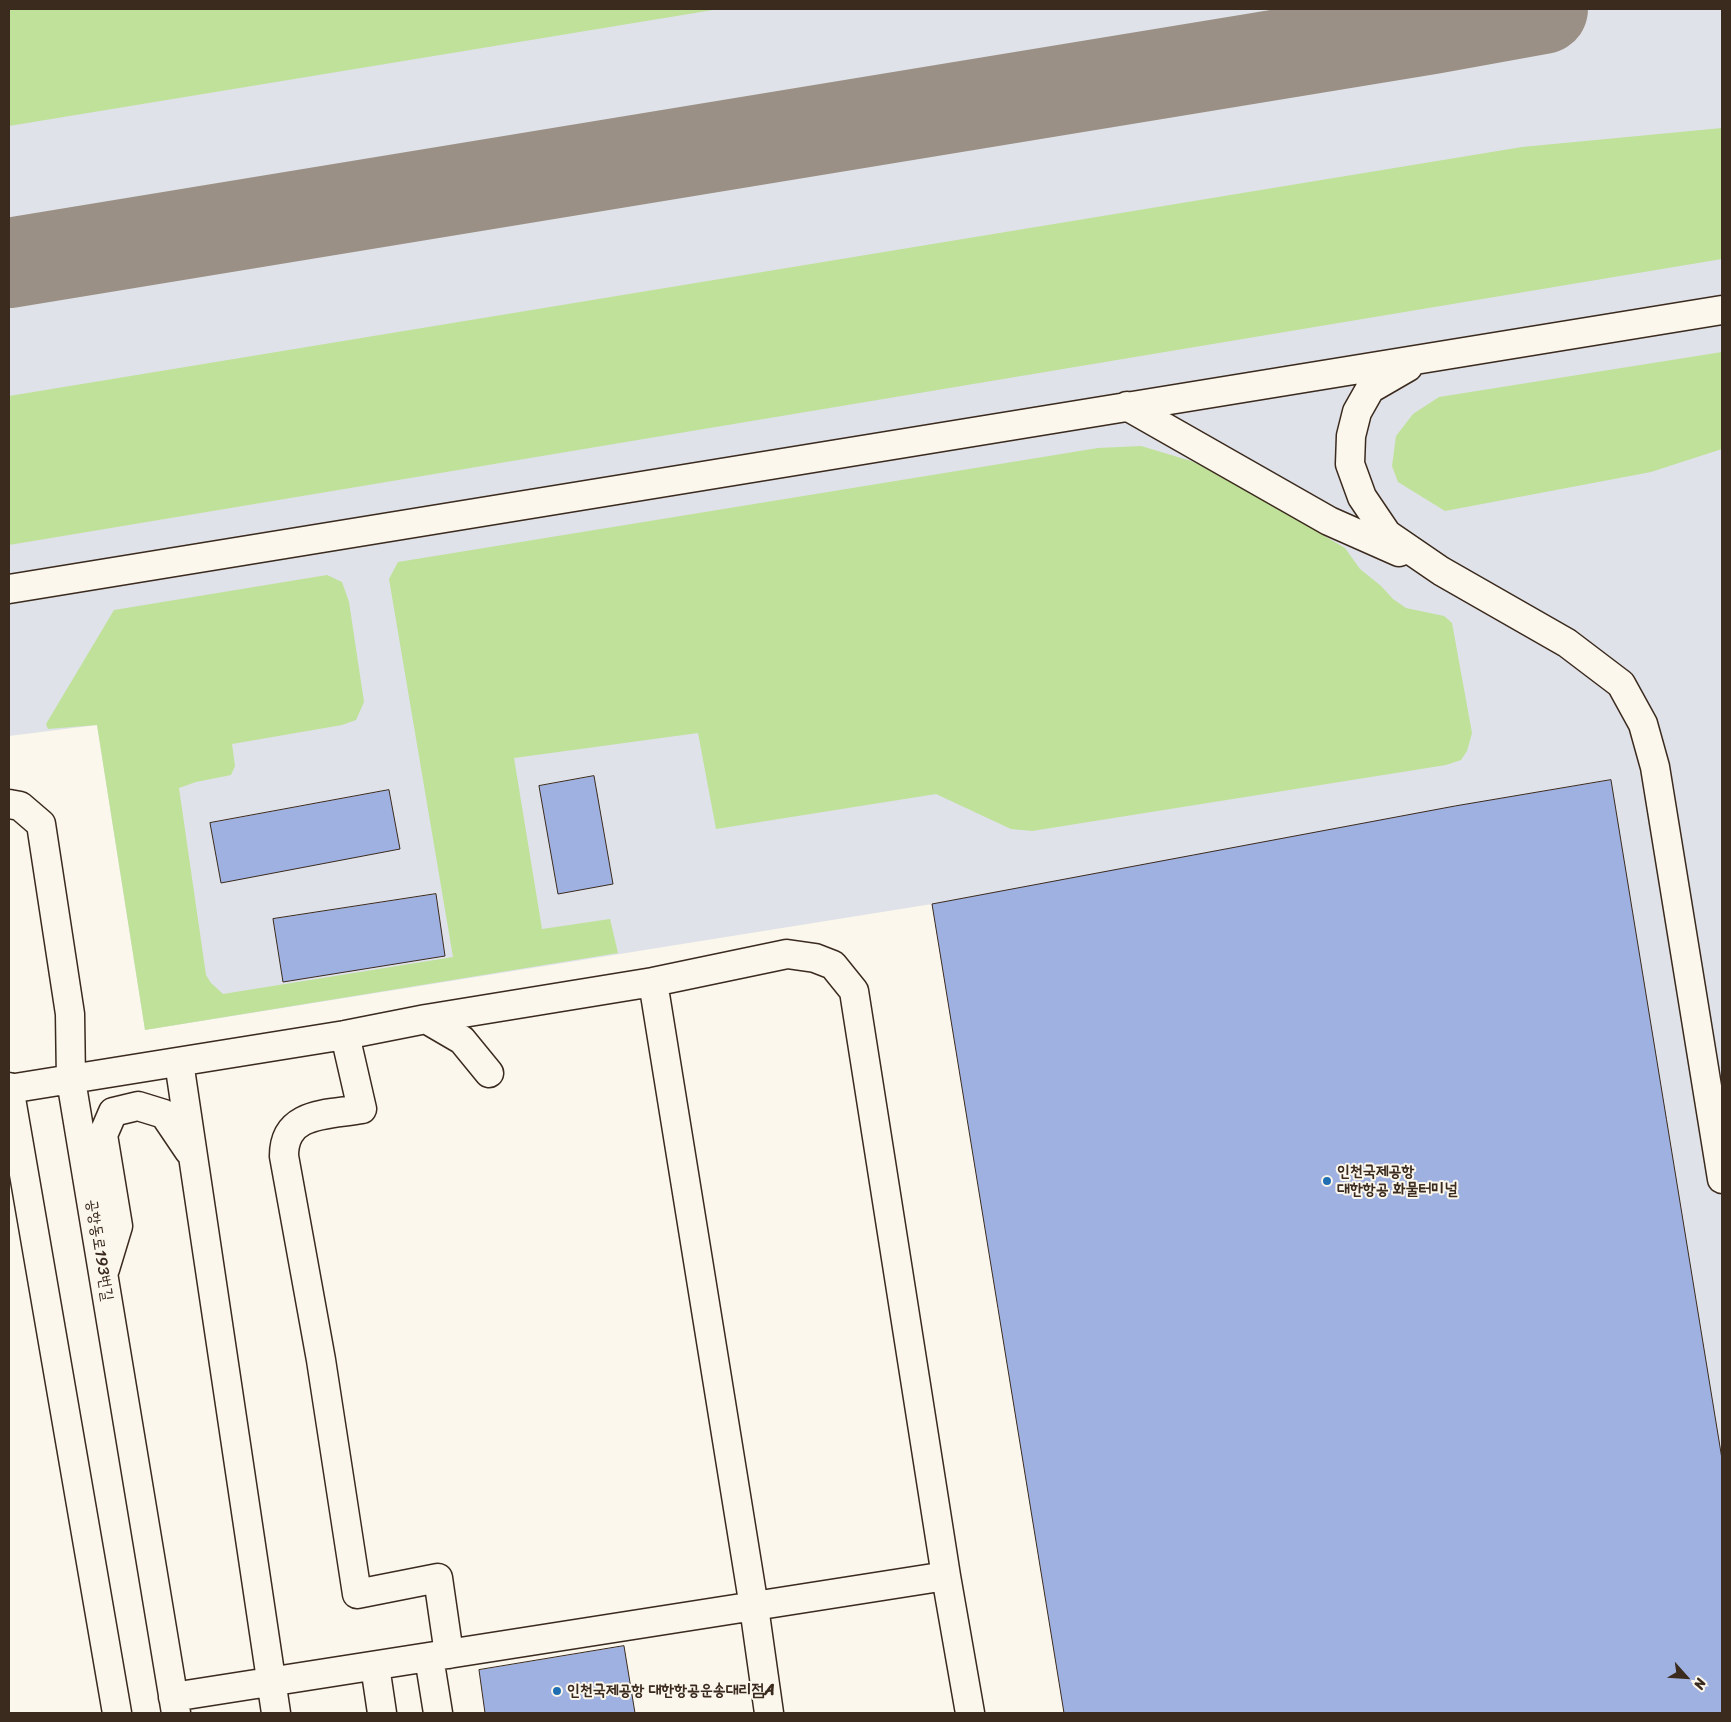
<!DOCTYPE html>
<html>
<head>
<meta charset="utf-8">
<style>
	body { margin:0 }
	#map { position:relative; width:1731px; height:1722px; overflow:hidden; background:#fbf7ec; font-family:Sriracha,sans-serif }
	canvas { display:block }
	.frame { position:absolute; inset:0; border:10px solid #3b2a1e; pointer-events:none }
	.north { position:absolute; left:1661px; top:1652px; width:50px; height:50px; -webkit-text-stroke:4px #fbf7ec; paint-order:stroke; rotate:116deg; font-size:14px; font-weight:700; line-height:20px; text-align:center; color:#3b2a1e }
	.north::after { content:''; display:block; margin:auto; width:18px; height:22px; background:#3b2a1e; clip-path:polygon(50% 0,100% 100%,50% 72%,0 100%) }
</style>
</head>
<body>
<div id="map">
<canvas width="1731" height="1722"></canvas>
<div class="frame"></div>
<div class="north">N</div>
</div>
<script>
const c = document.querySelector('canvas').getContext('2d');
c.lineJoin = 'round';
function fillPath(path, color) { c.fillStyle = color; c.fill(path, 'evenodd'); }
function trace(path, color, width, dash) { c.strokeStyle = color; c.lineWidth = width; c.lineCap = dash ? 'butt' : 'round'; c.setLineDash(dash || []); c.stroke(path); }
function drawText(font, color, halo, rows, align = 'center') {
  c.font = font + ' Sriracha,"Poor Story",sans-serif'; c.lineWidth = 4; c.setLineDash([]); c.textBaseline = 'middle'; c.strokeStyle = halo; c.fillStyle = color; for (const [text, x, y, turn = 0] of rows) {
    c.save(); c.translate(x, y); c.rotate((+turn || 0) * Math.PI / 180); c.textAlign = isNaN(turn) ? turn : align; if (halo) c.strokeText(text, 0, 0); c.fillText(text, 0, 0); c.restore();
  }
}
const built = new Path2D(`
	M9,9H1722V1713H1064L932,904L145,1030L97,725L9,736Z`);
const green = new Path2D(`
	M9,9H719L9,126Z
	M1722,128V259L9,545V396L1522,147Z
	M1722,352V449L1651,472L1445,511L1398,482L1392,466L1396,436L1413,414L1439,397Z
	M1141,446L1191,461L1217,473L1345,548L1360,569L1381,586L1393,599L1406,608L1444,616L1452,623L1472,733L1467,751L1461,760L1446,765L1032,831L1011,829L936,794L716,829L698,733L514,758L542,929L610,919L618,953L145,1030L97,725L48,729L46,724L114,610L327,575L342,582L349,602L364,702L356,720L342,725L232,744L235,766L231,775L196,782L179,788L206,975L211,983L223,994L453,957L389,579L398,562L1098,448Z`);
const taxiway = new Path2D(`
	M9,263L1432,29L1543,9`);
const building = new Path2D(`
	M594,776L613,884L558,894L539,786Z
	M1611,780L1722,1459V1713H1064L932,904L1455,806Z
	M389,790L400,849L221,883L210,823Z
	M436,894L445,956L283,982L273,919Z
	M624,1646L635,1713H485L479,1670Z`);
const minor = new Path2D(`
	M1408,367L1370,389L1357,412L1351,436L1350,464L1362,497L1387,534L1441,571L1567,643L1621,684L1643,724L1655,767L1722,1179
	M1127,406L1329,521L1399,552
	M9,589L1722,310
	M9,804L20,806L41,824L70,1014L71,1080L176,1713
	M653,982L754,1607L769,1713
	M426,1019L462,1040L489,1073
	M345,1035L362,1109C328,1115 284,1111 284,1156L321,1360L357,1594L438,1578L449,1654
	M179,1062L276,1713
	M9,1087L117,1713
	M9,1089L345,1035L426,1019L653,982L787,954L815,958L833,965L854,991L946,1576L970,1713
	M105,1269L118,1226L103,1135L113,1112L138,1106L164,1114L189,1151
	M429,1657L438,1713
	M375,1666L382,1713
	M173,1697L946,1576`);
const markers = [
	[1327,1181,5,"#1f6fb2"],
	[557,1691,5,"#1f6fb2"]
];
const poiNames = [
	["인천국제공항",1337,1172],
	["대한항공 화물터미널",1337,1190],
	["인천국제공항 대한항공운송대리점A",567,1691]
];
const streetNames = [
	["공항동로193번길",99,1250,81]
];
fillPath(built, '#dfe2e8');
fillPath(green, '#c0e19a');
trace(taxiway, '#9b9085', 90);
fillPath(building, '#9fb1e0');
trace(building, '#3b2a1e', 1);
trace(minor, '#3b2a1e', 31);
trace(minor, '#fbf7ec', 28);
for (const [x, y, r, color] of markers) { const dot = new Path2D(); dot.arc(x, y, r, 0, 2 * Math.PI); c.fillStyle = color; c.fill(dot); trace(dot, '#fbf7ec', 2); }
drawText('bold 16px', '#3b2a1e', '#fbf7ec', poiNames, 'left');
drawText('16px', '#3b2a1e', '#fbf7ec', streetNames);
</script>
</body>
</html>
